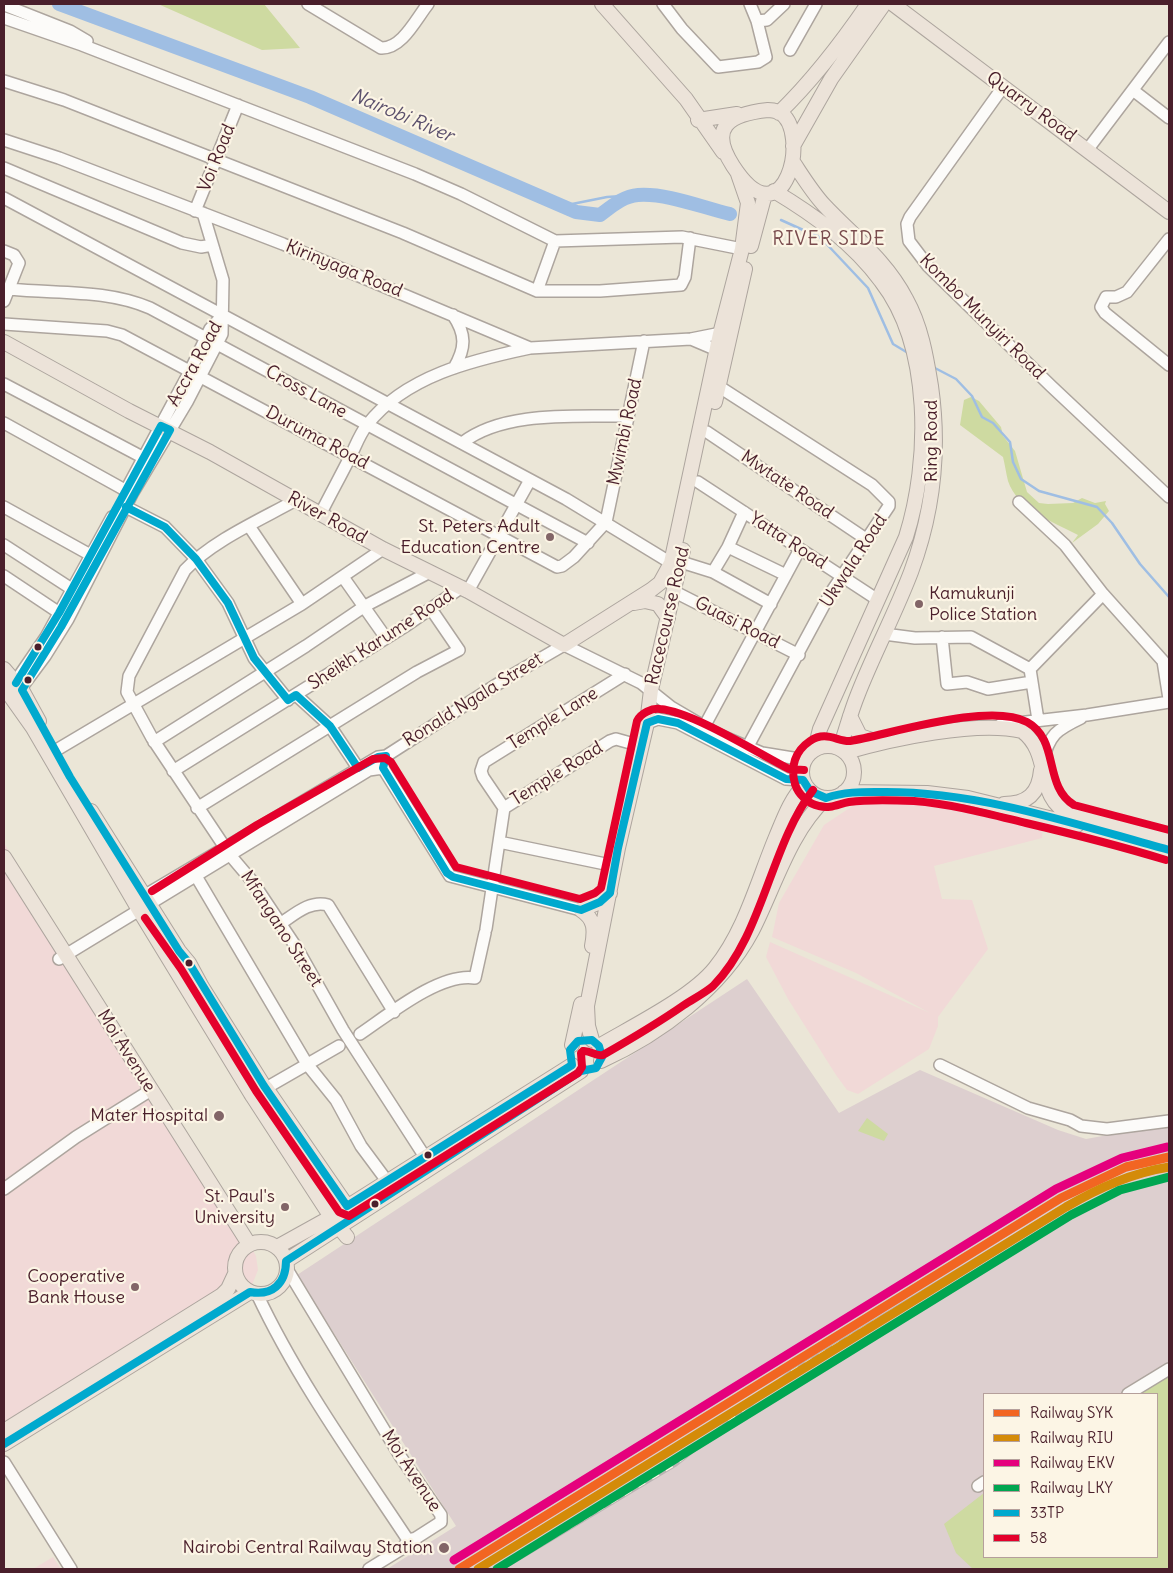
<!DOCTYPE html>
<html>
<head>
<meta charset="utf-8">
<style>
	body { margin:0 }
	#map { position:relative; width:1173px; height:1573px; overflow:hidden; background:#ebe6d7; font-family:Delius,sans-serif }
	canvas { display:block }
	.frame { position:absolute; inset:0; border:5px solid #4a1f2b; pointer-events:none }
	.legend { position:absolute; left:983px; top:1393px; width:175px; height:165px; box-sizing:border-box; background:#fcf5e5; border:1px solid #b59f9b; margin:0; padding:6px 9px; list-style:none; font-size:15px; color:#4a1f2b }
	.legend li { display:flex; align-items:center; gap:10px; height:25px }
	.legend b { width:25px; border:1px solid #b59f9b }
</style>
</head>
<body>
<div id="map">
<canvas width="1173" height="1573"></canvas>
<div class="frame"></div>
<ul class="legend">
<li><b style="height:6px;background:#f26522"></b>Railway SYK</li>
<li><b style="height:6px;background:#d48b09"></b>Railway RIU</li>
<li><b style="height:6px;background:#e5007d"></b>Railway EKV</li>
<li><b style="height:6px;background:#00a651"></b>Railway LKY</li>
<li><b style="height:6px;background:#00a9ce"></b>33TP</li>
<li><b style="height:6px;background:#e4002b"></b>58</li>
</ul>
</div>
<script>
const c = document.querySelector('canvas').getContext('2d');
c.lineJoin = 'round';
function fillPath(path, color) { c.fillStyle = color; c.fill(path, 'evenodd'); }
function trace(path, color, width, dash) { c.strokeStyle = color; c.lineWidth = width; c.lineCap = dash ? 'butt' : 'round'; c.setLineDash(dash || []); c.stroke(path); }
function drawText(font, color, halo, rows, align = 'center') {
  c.font = font + ' Delius,sans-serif'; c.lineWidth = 4.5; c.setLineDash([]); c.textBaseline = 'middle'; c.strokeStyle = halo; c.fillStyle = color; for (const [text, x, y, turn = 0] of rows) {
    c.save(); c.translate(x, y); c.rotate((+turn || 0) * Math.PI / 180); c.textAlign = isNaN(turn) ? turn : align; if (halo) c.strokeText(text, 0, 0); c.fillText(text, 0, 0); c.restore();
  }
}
const built = new Path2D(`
	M860,801L951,805L1043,825L1042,838L934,866L942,899L972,900L988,949L938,1017V1026L929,1049L858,1094L847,1090L836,1075L788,999L766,957L770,942L930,1013L856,973L772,937L779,903L824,825Z
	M4,843L203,1161L256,1256L258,1270L252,1285L4,1439Z
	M53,1557L61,1569H33Z`);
const industrial = new Path2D(`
	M747,979L839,1113L920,1070L1058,1130L1086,1139L1169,1124V1569H387L456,1526L297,1275ZM984,1394H1157V1557H984Z`);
const green = new Path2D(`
	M158,4H264L300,48L262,50Z
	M971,397L979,401L1001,427L1003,436L1015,451L1027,492L1039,503L1048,504L1073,503L1082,498L1095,503L1106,501L1105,504L1109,511L1098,524L1072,543L1078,535C1053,522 1017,509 1008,481C1006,473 1005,465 1003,457L960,425L964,400Z
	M867,1118L888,1134L884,1141L858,1131Z
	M1169,1372V1569H973L956,1553L944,1524L984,1493V1557H1157V1394H1134Z`);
const stream = new Path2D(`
	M562,206L607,197L637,195
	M781,220L821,238L868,288L893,344L908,353
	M933,367L956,379L972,396L982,417L993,423L1010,442L1013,462L1021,479L1039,491L1097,507L1112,523L1140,564L1169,597`);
const river = new Path2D(`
	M59,4L310,97L576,212L600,215C611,207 623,196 638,195C667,193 701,207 730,214`);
const minor = new Path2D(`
	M308,4L381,48C402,49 416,19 428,4
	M663,4L682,29L718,67L758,62L766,57L757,21L750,4
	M4,5L70,31L87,41
	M4,18L82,45L415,174L461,194L555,241L537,291
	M757,21L767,20L784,4
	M790,50L816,4
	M4,81L64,100L403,233L537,291H600L681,285L685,277L690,238
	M1003,87L910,217L907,224L909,241L928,266L1051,386L1169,497
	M1134,91L1169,118
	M4,140L59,158L283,244L530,348L691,339L726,332
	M1088,149L1169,42
	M4,168L182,243L201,247L212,245
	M4,198L566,499L671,563
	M195,211L238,105
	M1169,239L1127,292L1116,297H1106L1101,307L1105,313L1169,365
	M555,241L682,237L742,249
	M4,251L14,255L19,263L4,301
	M10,289C56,294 106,289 150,308L588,543
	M453,315C466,334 466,348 454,368
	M4,324L107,331L122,335L557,567L562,566L574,557L606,522L644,341
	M691,339L724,353
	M4,384L144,458
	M718,386L872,485L889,502V506L830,594L747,748
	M4,423L125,490
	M707,432L866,539
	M462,443C504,410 577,417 628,416
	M698,482L878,600
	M125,492L190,371L210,329L223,315
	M296,500C260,520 212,541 185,570L129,676L127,692L152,738L230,855L252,881L298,950L343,1030L425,1157
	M1019,502L1065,545L1103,594
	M4,507L96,558
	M126,507L165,527L196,559L228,603L254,658L288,700
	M321,513C330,495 340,477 349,459C355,448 359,435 367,425C405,376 473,360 530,348
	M249,526L302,604
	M4,545L78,593
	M728,547L786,575
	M681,562L713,572L771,604
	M713,572L728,547L744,512
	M4,576L64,616
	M343,577L386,638
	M468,591L530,480
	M675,592L799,655
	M884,634L915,638L971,637L1030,669L1038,720
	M942,637L947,684L967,682L988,689L1032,682
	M1030,669L1103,594L1163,661L1169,699
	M11,688L46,637L112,517
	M16,695L45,656L68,619L132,494L187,402L222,334L223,280L203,213
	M296,695L330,726L358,768
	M647,723L658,719L678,723L786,779L803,780
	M1000,725L1087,715L1169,702
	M704,727L800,549
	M154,742L306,646L365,606L430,572
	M48,755L302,604L383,549
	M384,762L383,768L450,876L581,910
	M1042,762C1050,734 1056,730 1081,718
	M173,771L407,625L462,587
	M197,808L417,672L459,650L431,609
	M504,808L483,777L481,771L484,762L625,674
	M499,842L615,866
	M196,876L307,1064L336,1100L361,1146L387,1181
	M137,900L378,757L386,756L507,678L564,645L641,683L671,707L717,734L762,753L805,760
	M280,924C295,914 310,900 328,905L394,1012
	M486,929L504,808L610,741L616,739L641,746
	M59,959L369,770L383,768
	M360,1034C387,1016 440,972 475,978L485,933
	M940,1065L1028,1108L1070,1120L1081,1126L1107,1129L1169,1121
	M264,1086L266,1088L339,1046
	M4,1189L76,1137L151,1090
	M287,1269L400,1456L441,1515V1522L416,1538L408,1540
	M257,1294C298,1381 355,1460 408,1540
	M1128,1394L1169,1369
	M4,1462L71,1569
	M978,1486L984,1482
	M369,1569L403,1548L408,1540`);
const major = new Path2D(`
	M602,4L686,99L723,152
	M893,4L1169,212
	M768,110C771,110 776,111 779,112C812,130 785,246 733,166C708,127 729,114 768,110Z
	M779,113C813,80 842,42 868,4
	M698,120L737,114
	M793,146L831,79L884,4
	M793,162C803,177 812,192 824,205C853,236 886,260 906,299C921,326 926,355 931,386C940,449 933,513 911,572C895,614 874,653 858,694C851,711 846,730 840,748
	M774,191C814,215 853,243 881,281C932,347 930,461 906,537L820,729L815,749
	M751,246L765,194
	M4,342L129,411L210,452L383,549L468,591L564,645L651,590L660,583L671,563L720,334L742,249L748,203L738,174
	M715,402L745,269
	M634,603L645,601L658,604L668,618
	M4,669L22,690L39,721
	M4,687L33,728L139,910L253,1097L331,1217
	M850,716L860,736L878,742
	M802 772a26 26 0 1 1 52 0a26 26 0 1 1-52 0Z
	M846,752C891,739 977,720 1022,731C1053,754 1034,797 1070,814L1169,840
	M844,792L927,793L968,798L1077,825
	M1004,804C1027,804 1039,794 1041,770
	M91,811L179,951L189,963L202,987L264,1086L257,1087L251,1094
	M4,857L249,1244
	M581,910C595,919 595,930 592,946
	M581,910L600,902L610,893
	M592,1040L588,1026L587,1006L618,848L647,723L651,690L683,550
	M572,1045L581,1004
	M599,1046C633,1026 692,997 715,968C745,931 758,880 776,837C784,818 790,800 805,784
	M601,1061C660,1034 721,989 752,931C775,886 789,833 826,798
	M266,1088L347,1206
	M338,1226L347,1237
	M235 1268a26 26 0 1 1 52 0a26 26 0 1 1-52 0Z
	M277,1247L331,1217L572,1065
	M286,1261L581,1071
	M4,1431L222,1295L228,1289L235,1274
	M4,1444L250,1292`);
const rail = new Path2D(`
	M501,1569L676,1464L791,1372L1058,1210C1093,1191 1130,1175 1169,1169`);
const bus1 = new Path2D(`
	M126,507L165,527L196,559L228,603L254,658L288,700L296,695L330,726L358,768L378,757L386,756L383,768L447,873L453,877L581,910L600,902L610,893L618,848L647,723L658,719L678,723L786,779L803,780L810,791L826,798C846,791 865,792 886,792C983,792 1077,825 1169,850
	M4,1444L250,1292C272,1296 286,1284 286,1261L581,1071L596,1068L602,1057L599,1046L592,1040L578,1041L570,1050L572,1065L347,1206L264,1086L189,963L179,951L70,777L22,690L61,627L170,430L161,426L59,613L16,683`);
const bus2 = new Path2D(`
	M1166,860C1120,846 1073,834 1026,823C989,814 952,804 914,801C893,800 870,799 849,802C838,804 831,809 819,806C808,804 798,794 795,784C790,767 795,751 810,741C826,730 838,742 850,741C891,734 989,702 1027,722C1060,740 1043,786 1074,805L1169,830
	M152,891L257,825L373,759L385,758L391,762L456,867L580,899L595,893L601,888L637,721C641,713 652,708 660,709C693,712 756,752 789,769L804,770
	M145,918L181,969L256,1091L339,1212L349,1216L578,1073L582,1067L581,1053L583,1051C591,1050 595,1057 603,1055C631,1039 658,1023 684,1005C693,999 705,993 713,986C763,936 770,846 813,790`);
const rail1 = new Path2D(`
	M459,1569L1061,1198L1126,1167L1169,1157`);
const rail2 = new Path2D(`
	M478,1569L1066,1207C1099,1188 1131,1173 1169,1167`);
const rail3 = new Path2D(`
	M454,1560L1056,1189L1122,1158L1167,1147`);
const rail4 = new Path2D(`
	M497,1569L1071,1215L1120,1190L1169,1177`);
const markers = [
	[550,537,5,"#826567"],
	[919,604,5,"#826567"],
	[38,647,4.5,"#4a1f2b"],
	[28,680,4.5,"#4a1f2b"],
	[189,963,4.5,"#4a1f2b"],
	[219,1116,6,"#826567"],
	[428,1155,4.5,"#4a1f2b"],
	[375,1204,4.5,"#4a1f2b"],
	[285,1207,5,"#826567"],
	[135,1287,5,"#826567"],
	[444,1548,6,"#826567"]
];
const streetNames = [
	["Quarry Road",1031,107,36],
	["Voi Road",217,158,-68],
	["Kirinyaga Road",344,269,22],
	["Kombo Munyiri Road",982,317,45],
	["Accra Road",195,364,-61],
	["Cross Lane",306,392,29],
	["Mwimbi Road",625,432,-78],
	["Duruma Road",317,438,28],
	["Ring Road",932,441,-90],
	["Mwtate Road",787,485,34],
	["River Road",327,518,29],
	["Yatta Road",788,541,33],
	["Ukwala Road",854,561,-57],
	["Racecourse Road",668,616,-77],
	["Guasi Road",737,623,27],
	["Sheikh Karume Road",381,640,-33],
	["Ronald Ngala Street",473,700,-32],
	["Temple Lane",553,719,-32],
	["Temple Road",557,774,-32],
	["Mfangano Street",281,929,57],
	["Moi Avenue",126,1051,58],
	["Moi Avenue",411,1471,57]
];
const poiNames = [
	["St. Peters Adult",540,527],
	["Education Centre",540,548],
	["Kamukunji",929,594,"left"],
	["Police Station",929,615,"left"],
	["Mater Hospital",208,1116],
	["St. Paul's",275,1197],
	["University",275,1218],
	["Cooperative",125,1277],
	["Bank House",125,1298],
	["Nairobi Central Railway Station",433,1548]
];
const waterNames = [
	["Nairobi River",402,116,23]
];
const neighbourhoodNames = [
	["RIVER SIDE",829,240]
];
fillPath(built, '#f1d9d7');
fillPath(industrial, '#ddcfcf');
fillPath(green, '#cedaa1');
trace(stream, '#9fbee3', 2.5);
trace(river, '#9fbee3', 14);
trace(minor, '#ada59e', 14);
trace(major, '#ada59e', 16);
trace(minor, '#fcfbf9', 11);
trace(major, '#ece3d9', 14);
trace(rail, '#bab4b3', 4.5);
trace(rail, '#fcf5e5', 2.5, [8]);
trace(bus1, '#00a9ce', 8);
trace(bus2, '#e4002b', 8);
trace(rail1, '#f26522', 9);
trace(rail2, '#d48b09', 9);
trace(rail3, '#e5007d', 9);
trace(rail4, '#00a651', 9);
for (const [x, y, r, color] of markers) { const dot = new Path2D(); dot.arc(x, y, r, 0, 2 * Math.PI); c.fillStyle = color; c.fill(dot); trace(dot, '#fcf5e5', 2); }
drawText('18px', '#4a1f2b', '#fcf5e5', streetNames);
drawText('18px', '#4a1f2b', '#fcf5e5', poiNames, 'right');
drawText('italic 19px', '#5c516d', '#fcf5e5', waterNames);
c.letterSpacing = '1px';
drawText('19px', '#7a4c4e', '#fcf5e5', neighbourhoodNames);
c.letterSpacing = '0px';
</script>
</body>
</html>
